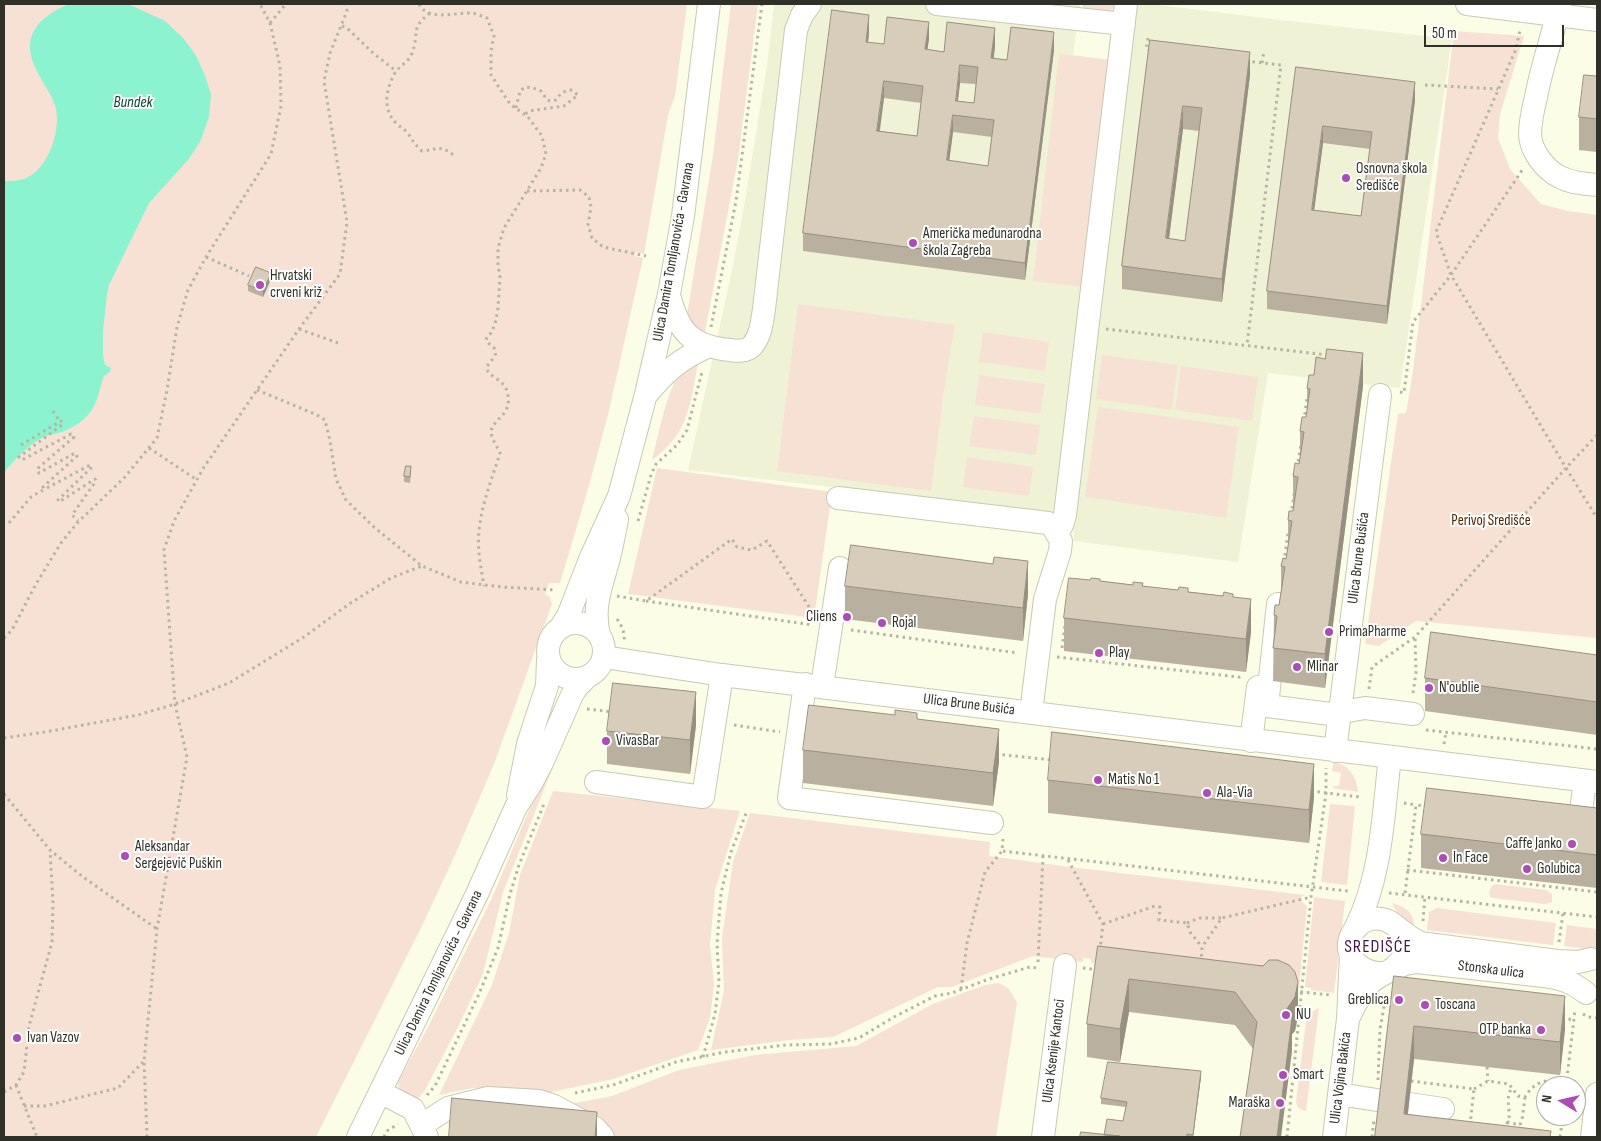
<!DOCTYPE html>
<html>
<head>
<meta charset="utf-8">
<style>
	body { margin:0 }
	#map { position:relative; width:1601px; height:1141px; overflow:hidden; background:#fbfde7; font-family:"Sofia Sans Condensed",sans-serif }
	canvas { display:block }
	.frame { position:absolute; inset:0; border:5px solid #2f3027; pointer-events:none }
	.north { position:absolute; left:1536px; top:1076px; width:50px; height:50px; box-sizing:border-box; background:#fff; border:1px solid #acaca9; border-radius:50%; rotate:279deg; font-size:14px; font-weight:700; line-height:20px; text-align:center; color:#2f3027 }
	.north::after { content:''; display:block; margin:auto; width:18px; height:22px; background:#ac4db5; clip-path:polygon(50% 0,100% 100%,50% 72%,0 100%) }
	.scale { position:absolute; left:1424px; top:25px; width:140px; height:22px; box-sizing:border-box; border:2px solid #2f3027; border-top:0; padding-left:6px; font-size:15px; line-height:18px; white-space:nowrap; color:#2f3027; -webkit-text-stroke:4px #fff; paint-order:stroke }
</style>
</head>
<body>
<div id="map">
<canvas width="1601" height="1141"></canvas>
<div class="frame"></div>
<div class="north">N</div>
<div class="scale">50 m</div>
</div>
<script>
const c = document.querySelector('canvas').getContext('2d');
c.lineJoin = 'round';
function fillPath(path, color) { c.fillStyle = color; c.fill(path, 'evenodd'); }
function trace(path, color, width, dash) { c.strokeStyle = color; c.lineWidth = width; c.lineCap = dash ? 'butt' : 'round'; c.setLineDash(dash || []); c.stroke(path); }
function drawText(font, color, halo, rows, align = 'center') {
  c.font = font + ' "Sofia Sans Condensed",sans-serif'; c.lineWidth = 4; c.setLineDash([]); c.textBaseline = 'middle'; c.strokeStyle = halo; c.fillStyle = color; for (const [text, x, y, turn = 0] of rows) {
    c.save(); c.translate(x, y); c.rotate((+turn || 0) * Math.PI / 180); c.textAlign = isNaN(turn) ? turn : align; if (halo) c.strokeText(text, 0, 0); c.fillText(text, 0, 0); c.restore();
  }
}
const built = new Path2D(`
	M774,4H1080L1073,55L1110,60L1056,514L688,470L730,280L744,207L767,65Z
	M1138,4H1150L1281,20L1452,39L1400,388L1268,373L1238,562L1074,541L1073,519L1097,318Z`);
const green = new Path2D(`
	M4,4H687L675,96L668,115L644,254L636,252L635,256L643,258L608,415L588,489L560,583H549L545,595L549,596L552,604L494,764L455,855L421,928L316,1137H4Z
	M731,4H758L738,159L704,337L699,333L687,315L713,155Z
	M1083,4H1117C1109,17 1095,13 1082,12Z
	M1454,31L1524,36L1500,114L1498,138L1510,169L1541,204L1568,211L1597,215V638L1416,621L1379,646L1365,644L1398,414L1406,413L1413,371Z
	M1059,54L1110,60L1084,287L1033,281Z
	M798,304L955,325L944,390L931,491L777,471Z
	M983,332L1049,342L1045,371L979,362Z
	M1102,355L1178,365L1172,410L1096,399Z
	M698,363C694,384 691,409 681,428C675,440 663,452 652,460C657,441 668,385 681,372C685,368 693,366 698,363Z
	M1181,366L1258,377L1252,421L1175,410Z
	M979,375L1045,384L1040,414L975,405Z
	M1098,407L1239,427L1226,518L1085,497Z
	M974,416L1040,425L1036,455L969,446Z
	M967,457L1033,467L1029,496L963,487Z
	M657,468L832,492L814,618L628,594Z
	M559,752L503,892L483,974L459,1025L425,1090L418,1098L410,1100C402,1094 396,1090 399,1080L427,1029L491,900L541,782Z
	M1334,762C1349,765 1357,777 1358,792L1333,788L1334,786H1339L1341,773L1332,771Z
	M553,791L740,811L715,890L710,945L714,984L710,1018L698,1050L613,1079L542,1094L526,1090L473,1088L439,1095L492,985L509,933L520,875Z
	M1330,804L1355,806L1347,885L1321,882Z
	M750,813L990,842L989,856L1070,867L1305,895L1301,897L1302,902L1307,906L1299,988L1205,975L1091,963V959L1083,958V962L1033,956L952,987H938L833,1037L790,1040L711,1050L724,991L722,938L733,862Z
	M1495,884L1546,890L1552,894V902L1545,904L1493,898L1490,897C1488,892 1490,887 1495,884Z
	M1314,897L1345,901L1334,993L1311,990V988L1305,987Z
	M1392,903C1404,907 1414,911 1414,926C1403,920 1397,914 1392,903Z
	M1437,908L1556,923L1553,945L1427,930L1429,912Z
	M1567,925L1597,929V950L1564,946Z
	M999,983L1009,989L1017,1003L996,1137H610L565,1105L612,1096L679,1070L755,1055L856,1046L933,1004L985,985Z
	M1319,1008L1306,1111C1300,1110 1298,1108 1296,1102L1306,1022L1313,1011Z`);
const water = new Path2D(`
	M69,4H128L165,21L183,38L195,54L204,73L211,94L209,117L200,142L188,160L149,203L109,285L107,294L103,331V356L105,365L111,368L110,372L104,376C99,389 98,404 88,415C81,423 69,430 59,433C54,434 48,435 44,437C31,442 12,462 4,473V181C13,181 22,181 30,176C50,164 62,127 55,105C51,93 42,82 37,71C19,37 38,17 69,4Z`);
const path = new Path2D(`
	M419,4C428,22 456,12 472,13C477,14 482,16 487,18L494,36L491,51V75L510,104L528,117L542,136L546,154L541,168L504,228L498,248V265L500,277L498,308L496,320L492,332L487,337L486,340C488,344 492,345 494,348C500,357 487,361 487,369C487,375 504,380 507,391C514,416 492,418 491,432C491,438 498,448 500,453C492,479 481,505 479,532C477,549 481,568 484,586
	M430,13C409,29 420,33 412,53C409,62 400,65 395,73C386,89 382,109 396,123C400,127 404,129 408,133C412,140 416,146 422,151C436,150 441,144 453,155
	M270,23L286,4
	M342,26L348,29L373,53L396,71
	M1148,38L1146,49L1153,50
	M1246,61L1281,65L1247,345
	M1262,63L1264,51
	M1425,85L1498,89
	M516,108L520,91L525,87L533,88L541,91L547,100L551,101L556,100C560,94 563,91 571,90L578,95L564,106L529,111L524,115
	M527,191L580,190L589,197L591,207L588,224L592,238L603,247L646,256
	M206,257L249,276
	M711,327L736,201L762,4
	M299,329L338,343
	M1106,329L1328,355
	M257,390L317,415L325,420L330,441L336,479L346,500L375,528L422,566L461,582L502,587L556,590
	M1400,392L1404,393L1413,322L1451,275L1523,169
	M53,411L60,422
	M1304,421L1307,397
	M1597,435L1566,468L1597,518
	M21,445L61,421L63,424L19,457L22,460L71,434L74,437L37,469L39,473L75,453L77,456L43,487L45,489L90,465L92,467L58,500L59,502L95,479L96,481L72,515L78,521
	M149,448L197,480
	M1297,468L1301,444
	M1291,515L1294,494
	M638,521L651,475L656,464L677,445L687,430L702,372
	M9,523L31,497L45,489
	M1284,562L1288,533
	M617,596L646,601L732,539L737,547L752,550L767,541L813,613
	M646,601L813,625
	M617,619C622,626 625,633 624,641
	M851,630L1018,653
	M4,638L12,630L36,584L61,543L78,522L124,478L157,438L167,390L177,327L188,290L206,257L271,154L281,106L280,66L270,23L260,4
	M1062,648L1065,625
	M1057,657L1239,677V679
	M1369,689L1372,667L1415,637L1566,468L1451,275L1436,232L1516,49L1520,30
	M1413,693L1416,673L1415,637
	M587,709L613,712
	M734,725L780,732
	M1426,730L1597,749
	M4,738L45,732L138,715L175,704L229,683L304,637L349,604L391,578L422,566
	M1444,744L1446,732
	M996,754L1052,760
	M1311,791L1360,797
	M4,794L50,850L83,877L157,929
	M1404,803L1416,805
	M1003,839L1002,851L1348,891
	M1068,860L1103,924L1100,950
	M1407,870L1597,892
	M1389,893L1597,917
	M1405,893L1416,805L1428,806
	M1423,921L1425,897
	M1187,923L1199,918H1222
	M1103,924L1155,906L1160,907L1159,920L1187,923L1190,932L1202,947
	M1559,942L1563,913
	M1038,962L1043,856
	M1201,963L1202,947L1222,918L1311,897
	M1083,968L1099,970
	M961,989L967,943L985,872L1002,851
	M1294,991L1330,995
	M1380,1001H1385L1387,997L1395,999
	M1583,1014L1588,1017L1597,1018
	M1562,1018L1574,1020
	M703,1057L715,1014L719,981L717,944L721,893L731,852L747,811
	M1487,1067L1488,1081
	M1378,1080L1380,1029L1385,1001
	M1411,1081L1474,1089L1470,1125
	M16,1085L37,1137
	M1566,1086L1575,1010
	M1474,1089L1488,1081L1509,1084L1518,1096L1525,1097C1535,1080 1548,1079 1567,1081
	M4,1092L16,1085L24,1072L29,1026L52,942L53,903L50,850
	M575,1093L613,1085L676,1062L725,1052L786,1045L830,1044L859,1038L894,1017L935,996L952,993L989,979L1030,967L1037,968
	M427,1095L435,1086L479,994L498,948L510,894L519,865L544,804
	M24,1106H45L118,1088L143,1062
	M1507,1122L1520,1125
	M1504,1130C1506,1126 1508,1121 1509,1117C1510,1107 1505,1097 1512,1088
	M147,1137L144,1061L157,929L187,757L175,704L164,550L174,521L204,467L299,329L340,274L347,222L324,81L330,53L347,11L345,4
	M384,1137L387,1131L398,1124
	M1287,1137L1311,897L1326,793V768
	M1372,1137L1374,1119
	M1515,1137L1522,1120L1525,1097
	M1560,1137L1563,1116`);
const minor = new Path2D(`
	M937,4L1124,24
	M1467,4L1597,20
	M1560,4C1553,35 1542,65 1536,97C1533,109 1530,122 1530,135C1531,151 1545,170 1560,177C1571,183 1585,184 1597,185
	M669,295C679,332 690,346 730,350C737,351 746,352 752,346C761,336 762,321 764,309L796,30L802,15L810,4
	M647,394C666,371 680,359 707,347
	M838,498L1048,523L1053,527L1061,541L1060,551L1045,599L1031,713
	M1057,533L1062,525L1065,515L1126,4
	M1278,604L1267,706L1331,714L1365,708L1413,714
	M548 651a28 28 0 1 1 56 0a28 28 0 1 1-56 0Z
	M561,627L568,616L591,557L619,496L646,394L669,294L683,216L709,4
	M599,635C592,606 602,585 609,558C612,545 615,532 617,519
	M604,657L722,675L1597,782
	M805,684L789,798L992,823
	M822,686L840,568
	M1251,741L1258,687
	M1335,751L1380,395
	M596,782L703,797L722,675
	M518,795L528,744L547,686L548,660
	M1578,833L1585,781
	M1355,929C1382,876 1383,815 1390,757
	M1399,929L1410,937L1420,943L1557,961L1578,962L1591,959
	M1393,970L1405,964L1417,962L1544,976C1562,979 1571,981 1586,993
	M1348,1019C1354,1007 1360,992 1370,983C1381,973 1396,971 1403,957C1415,930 1379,906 1358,926C1336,948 1357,976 1385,973
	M380,1092L413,1109L427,1137
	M1339,1094L1383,1101
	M1409,1104L1443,1109
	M422,1125L448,1108L488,1098L539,1101L554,1106L595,1128L603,1137
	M358,1137L476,896L516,807L532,782L542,763L572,695L577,687L586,678
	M1043,1137L1065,965
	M1334,1137L1348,1019L1351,954
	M1592,1137L1597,1094`);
const wall = new Path2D(`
	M869,33L868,43L884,44L929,39L927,49L944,52L995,46L994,58L1007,60L1054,50L1025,280L803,251V233ZM960,83L976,84L974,103L958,101ZM884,98L921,103L917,136L880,131ZM953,132L992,137L988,166L949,161Z
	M1150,40L1250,75L1222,302L1122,289V266ZM1183,129L1199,131L1185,241L1169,239Z
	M1296,67L1415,100L1387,324L1267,309V291ZM1323,143L1370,149L1361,216L1314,210Z
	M1597,76V152L1579,150V117Z
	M271,279L263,297L248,291V285Z
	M1363,386L1325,688L1273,681L1274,615L1279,605L1281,591V566L1286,559L1288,550V520L1293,511V476L1299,464L1300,458V431L1306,417L1307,414V388Z
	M411,472L410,483L404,482V476Z
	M993,564L1028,594L1023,641L845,619V586Z
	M1100,581L1233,597L1251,632L1246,672L1064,651V618Z
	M1597,655V735L1425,711V678Z
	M917,719L999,762L993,806L803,783V750Z
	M696,725L690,774L607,764V731Z
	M1048,780L1314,797L1309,843L1048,813Z
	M1597,808V888L1421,868V834Z
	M1098,946L1263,966L1298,1015L1295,1031L1292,1034V1051L1253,1049L1235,1025L1129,1012L1120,1062L1087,1057V1024Z
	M1394,976L1565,1029L1560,1075L1414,1059L1408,1114L1551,1137H1375Z
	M1201,1077L1193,1137H1080L1104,1135L1123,1121L1126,1107L1101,1104V1098Z`);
const shadedWall = new Path2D(`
	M869,15V33L866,60V42Z
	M929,22V39L925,66V49Z
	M995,28V46L991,75V58Z
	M1054,32V50L1025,280V263Z
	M1250,52V75L1222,302V279Z
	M960,65V83L956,115V101Z
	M884,81V98L877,148V131Z
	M1415,82V100L1387,324V306Z
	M1183,106V129L1166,261V238Z
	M953,115V132L947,178V160Z
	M1323,126V143L1312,227V210Z
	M271,273V279L263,297V291Z
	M1363,353V386L1325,688V654Z
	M1028,561V594L1023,641V608Z
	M1251,599V632L1246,672V639Z
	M696,692V725L690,774V740Z
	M999,729V762L993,806V773Z
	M1314,764V797L1309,843V810Z
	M1129,979V1012L1120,1062V1029Z
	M1298,982V1015L1295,1031L1292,1034V1051L1281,1137H1277L1286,1010Z
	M1565,996V1029L1560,1075V1042Z
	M1414,1026V1059L1405,1137L1404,1114Z
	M1201,1071V1077L1193,1137V1135Z
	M597,1112V1137H595Z`);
const building = new Path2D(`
	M832,10L869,15L866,42L884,44L887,17L929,22L925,49L944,52L947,22L995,28L991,58L1007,60L1011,27L1054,32L1025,263L803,233ZM960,65L978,67L974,103L956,101ZM884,81L923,86L917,136L877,131ZM953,115L994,120L988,166L947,160Z
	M1150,40L1250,52L1222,279L1122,266ZM1183,106L1202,108L1185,241L1166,238Z
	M1296,67L1415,82L1387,306L1267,291ZM1323,126L1372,132L1361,216L1312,210Z
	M1584,75L1597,76V119L1579,117Z
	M256,267L271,273L263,291L248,285Z
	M1327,349L1363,353L1325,654L1273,648L1277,616L1274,615L1275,605H1279L1285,567L1281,566L1283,558L1286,559L1292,521L1288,520L1289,511H1293L1298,477L1293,476L1295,463L1299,464L1304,432L1300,431L1302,417H1306L1310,389L1307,388L1309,375H1314L1316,357L1325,359Z
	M406,466H411L410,477L404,476Z
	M851,545L993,564L994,557L1028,561L1023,608L845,586Z
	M1069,578L1090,580L1091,578L1100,579V581L1133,585V582L1143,583L1142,586L1178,590L1179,587L1188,588V592L1223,596L1224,592L1233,594V597L1251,599L1246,639L1064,618Z
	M1431,632L1597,655V702L1425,678Z
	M613,683L696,692L690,740L607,731Z
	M809,705L895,715V710L917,713V719L999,729L993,773L803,750Z
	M1052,732L1314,764L1309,810L1048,780Z
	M1427,788L1597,808V855L1421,834Z
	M1098,946L1263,966L1269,960H1278L1289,965L1295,972L1298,982L1295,997L1286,1010L1292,1018L1277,1137H1240L1257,1022L1235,992L1129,979L1120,1029L1087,1024Z
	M1394,976L1565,996L1560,1042L1414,1026L1404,1114L1551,1131L1550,1137H1375Z
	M1108,1062L1201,1071L1193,1135L1187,1134V1137H1120V1136L1104,1135L1107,1119L1123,1121L1127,1102L1101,1098Z
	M452,1098L597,1112L595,1137H449Z
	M1081,1132L1120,1136V1137H1080Z`);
const markers = [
	[1346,178,5,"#ac4db5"],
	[913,243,5,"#ac4db5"],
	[260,285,5,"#ac4db5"],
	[847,617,5,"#ac4db5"],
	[882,623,5,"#ac4db5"],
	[1329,632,5,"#ac4db5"],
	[1099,653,5,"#ac4db5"],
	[1297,667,5,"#ac4db5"],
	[1429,688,5,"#ac4db5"],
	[606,741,5,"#ac4db5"],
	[1098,780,5,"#ac4db5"],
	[1207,793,5,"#ac4db5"],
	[1572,844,5,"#ac4db5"],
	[125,856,5,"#ac4db5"],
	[1443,858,5,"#ac4db5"],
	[1527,869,5,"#ac4db5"],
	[1399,1000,5,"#ac4db5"],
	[1425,1005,5,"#ac4db5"],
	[1286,1015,5,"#ac4db5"],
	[1541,1030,5,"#ac4db5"],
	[17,1038,5,"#ac4db5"],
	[1283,1075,5,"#ac4db5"],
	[1280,1103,5,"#ac4db5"]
];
const poiNames = [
	["Osnovna škola",1356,169],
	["Središće",1356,186],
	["Američka međunarodna",923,234],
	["škola Zagreba",923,251],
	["Hrvatski",270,276],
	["crveni križ",270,293],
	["Cliens",837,617,"right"],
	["Rojal",892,623],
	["PrimaPharme",1339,632],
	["Play",1109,653],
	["Mlinar",1307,667],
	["N'oublie",1439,688],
	["VivasBar",616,741],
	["Matis No 1",1108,780],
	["Ala-Via",1217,793],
	["Caffe Janko",1562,844,"right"],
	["Aleksandar",135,847],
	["Sergejevič Puškin",135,864],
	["In Face",1453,858],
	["Golubica",1537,869],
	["Greblica",1389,1000,"right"],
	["Toscana",1435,1005],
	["NU",1296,1015],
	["OTP banka",1531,1030,"right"],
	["Ivan Vazov",27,1038],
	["Smart",1293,1075],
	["Maraška",1270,1103,"right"]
];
const streetNames = [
	["Ulica Damira Tomljanovića - Gavrana",674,252,-80],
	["Ulica Brune Bušića",1359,558,-83],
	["Ulica Brune Bušića",969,705,7],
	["Stonska ulica",1491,970,7],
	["Ulica Damira Tomljanovića - Gavrana",439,973,-64],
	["Ulica Ksenije Kantoci",1054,1051,-83],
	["Ulica Vojina Bakića",1341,1078,-83]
];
const parkNames = [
	["Perivoj Središće",1491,521]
];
const waterNames = [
	["Bundek",133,103]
];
const quarterNames = [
	["SREDIŠĆE",1378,947]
];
fillPath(built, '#f0f2d5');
fillPath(green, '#f7e1d4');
fillPath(water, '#8bf3cf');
trace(minor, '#c8cab5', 24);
trace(path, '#b4b6a5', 3, [2.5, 4]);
trace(minor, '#fff', 22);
fillPath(wall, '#bab0a0');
fillPath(shadedWall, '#979082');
fillPath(building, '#d8cdba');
trace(building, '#979082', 1);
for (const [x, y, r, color] of markers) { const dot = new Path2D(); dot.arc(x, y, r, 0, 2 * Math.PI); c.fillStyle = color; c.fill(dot); trace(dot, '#fff', 2); }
drawText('15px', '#2f3027', '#fff', poiNames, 'left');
drawText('15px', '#2f3027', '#fff', streetNames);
drawText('15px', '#542400', '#fff', parkNames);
drawText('italic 16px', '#114032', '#fff', waterNames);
c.letterSpacing = '1px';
drawText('18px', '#431648', '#fff', quarterNames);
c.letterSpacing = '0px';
</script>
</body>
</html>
